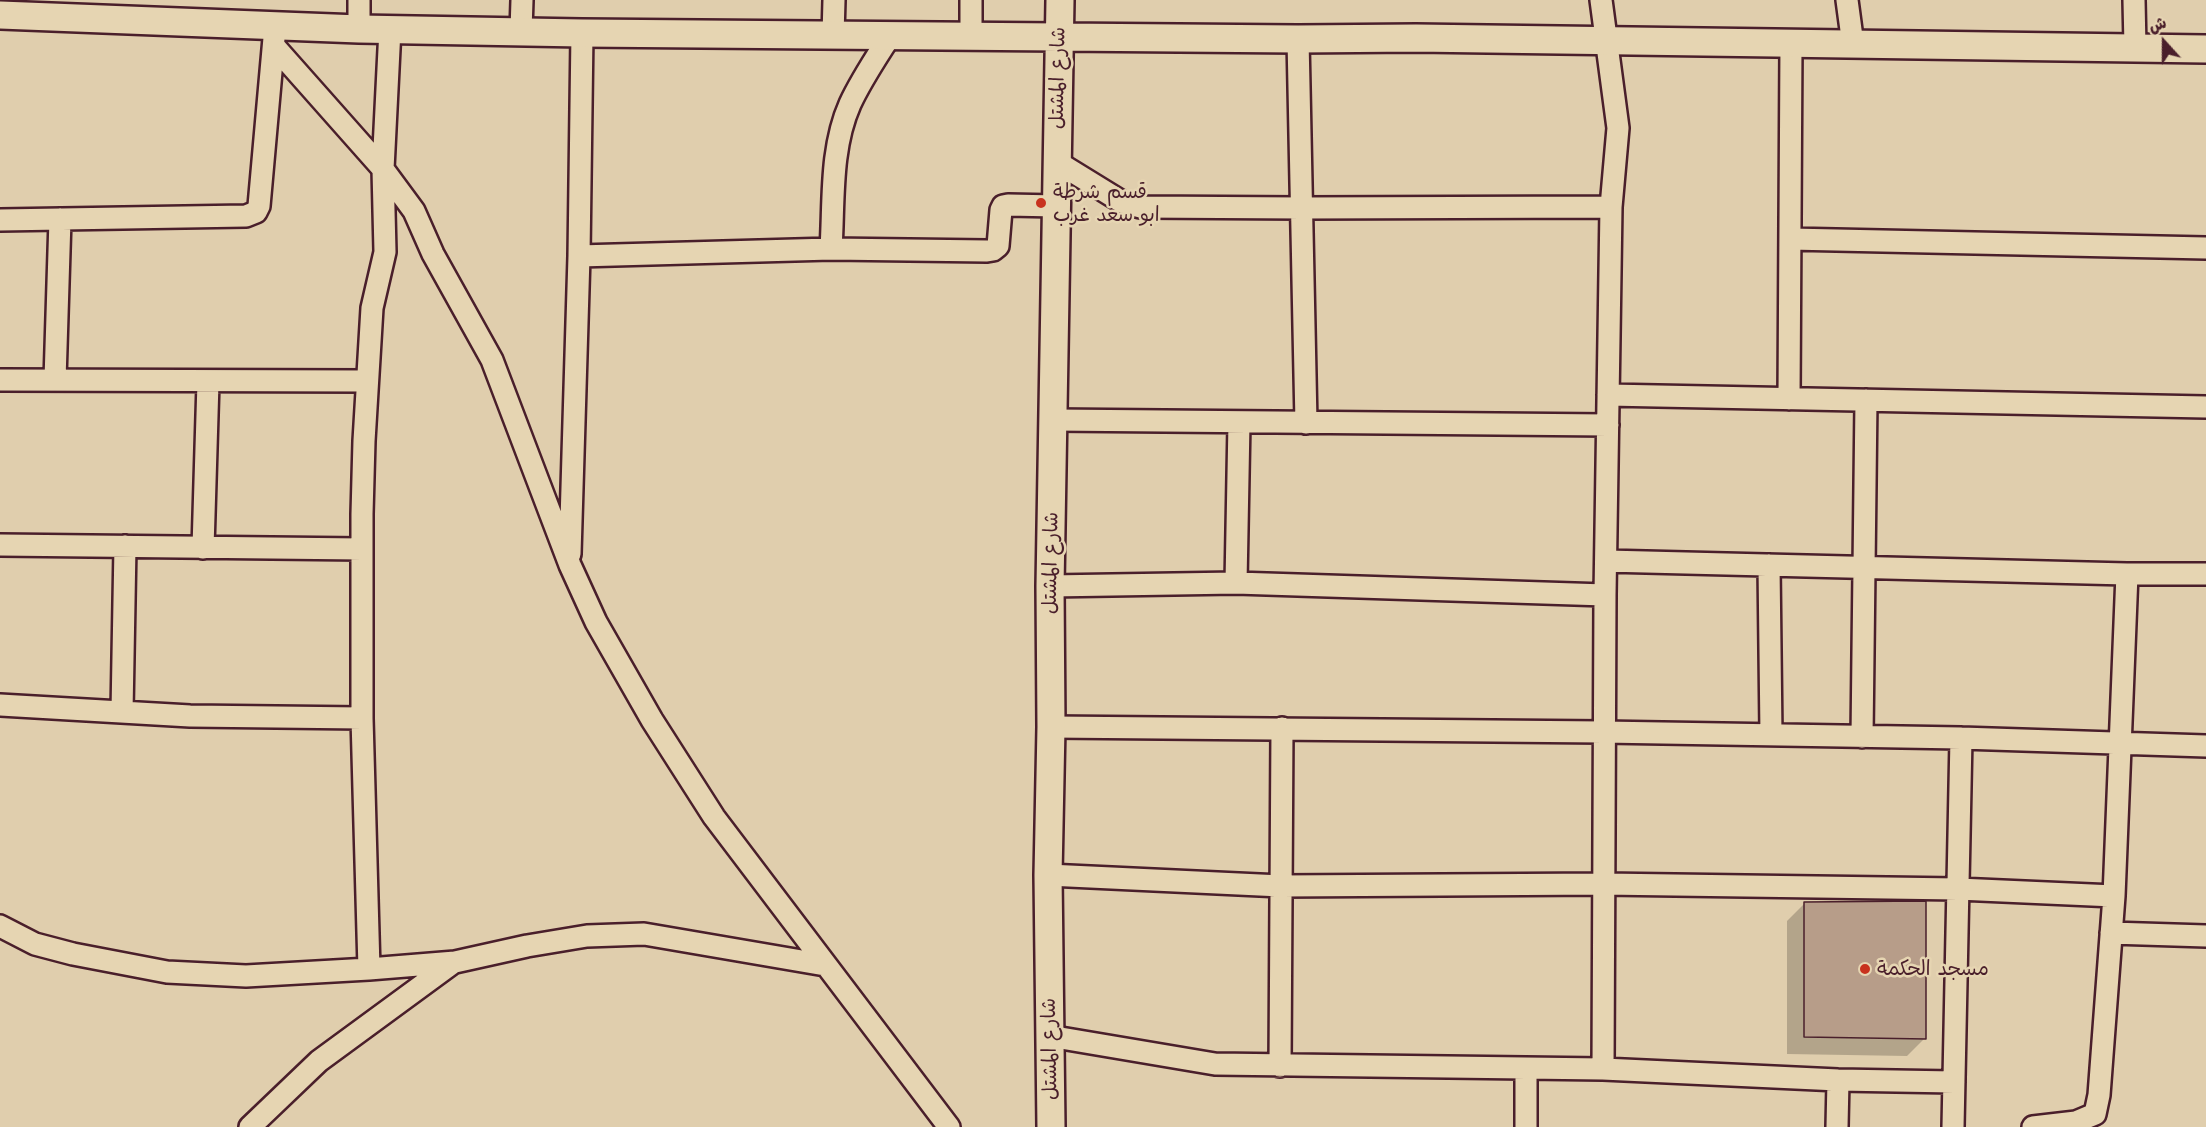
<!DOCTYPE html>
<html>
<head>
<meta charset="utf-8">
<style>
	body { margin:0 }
	#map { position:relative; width:2206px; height:1127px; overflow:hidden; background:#e0cead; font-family:"Comic Neue","Playpen Sans Arabic",sans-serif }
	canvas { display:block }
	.north { position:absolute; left:2134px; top:12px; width:60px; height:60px; -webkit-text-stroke:4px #e6d5b2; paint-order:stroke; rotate:339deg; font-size:16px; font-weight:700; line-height:24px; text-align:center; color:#4a1f2b }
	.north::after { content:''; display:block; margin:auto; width:21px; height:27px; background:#4a1f2b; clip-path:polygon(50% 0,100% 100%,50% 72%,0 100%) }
</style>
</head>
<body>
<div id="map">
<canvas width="2206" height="1127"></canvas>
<div class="north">ش</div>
</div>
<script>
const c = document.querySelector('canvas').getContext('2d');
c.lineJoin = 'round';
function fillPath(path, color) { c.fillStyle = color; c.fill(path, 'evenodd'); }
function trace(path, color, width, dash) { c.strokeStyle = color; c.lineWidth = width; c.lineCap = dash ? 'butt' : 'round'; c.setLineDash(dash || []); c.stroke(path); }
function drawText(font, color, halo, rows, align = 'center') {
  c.font = font + ' "Comic Neue","Playpen Sans Arabic",sans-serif'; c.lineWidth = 5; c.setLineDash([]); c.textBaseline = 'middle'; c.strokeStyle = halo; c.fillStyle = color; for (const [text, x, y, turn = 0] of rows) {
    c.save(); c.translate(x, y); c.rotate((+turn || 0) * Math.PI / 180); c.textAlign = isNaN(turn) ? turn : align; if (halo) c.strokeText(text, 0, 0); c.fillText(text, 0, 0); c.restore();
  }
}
const shadow = new Path2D(`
	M1805,903L1924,1039L1907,1056L1787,1054V921Z`);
const building = new Path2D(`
	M1926,901V1039L1804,1037V902Z`);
const minor = new Path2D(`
	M971,0V37
	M1601,0L1618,128L1611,207L1605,595L1603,1069
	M1847,0L1853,45
	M2134,0L2135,47
	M359,29V0
	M521,31L522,0
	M833,36L834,0
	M1298,39L1306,423
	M274,46L383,169L414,211L433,254L492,360L570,565L596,622L652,720L714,817L949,1127
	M1057,162L1122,202L1140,207L1302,208L1611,207
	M0,220L246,216L256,212L259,206L274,38
	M1790,239L2206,248
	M831,249C834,201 830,149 850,104C861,80 876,58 890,36
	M579,256L831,249L987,251L993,250L998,246L1001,210L1003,206L1008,205L1057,206
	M0,380L367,381
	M55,380L60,219
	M1608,395L2206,407
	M1789,399L1791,44
	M1053,420L1608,425
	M0,545L362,549
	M203,548L208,382
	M570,554L579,256L582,33
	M1606,561L2127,574
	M1769,565L1771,735
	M1236,583L1239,422
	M1050,586L1236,583L1605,595
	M0,705L190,716L362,718V514L364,441L372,308L385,252L383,169L390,29
	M122,712L125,546
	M362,718L369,969
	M1051,727L1603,732L1961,738L2206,746
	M1862,737L1866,400
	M1048,875L1281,886L1604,884L1958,889L2114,896
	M0,926L35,944L73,954L167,972L246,976L369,969L455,962L527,946L587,936L644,934L825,965
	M2111,933L2206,936
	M1049,1036L1215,1064L1603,1069L1838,1080L1954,1082
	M1280,1066L1282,728
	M250,1127L319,1061L454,962
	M1526,1127V1069
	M1837,1127L1838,1080
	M1953,1127L1961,738
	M2033,1127L2076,1122L2095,1114L2099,1095L2114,896L2127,574H2206`);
const tertiary = new Path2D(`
	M0,15L359,29L582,33L1298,39L1416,38L2206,49
	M1051,1127L1048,875L1051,727L1050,586L1060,0`);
const markers = [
	[1041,203,6,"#c8321e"],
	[1865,969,6,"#c8321e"]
];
const streetNames = [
	["شارع المشتل",1058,78,-89],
	["شارع المشتل",1051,563,-89],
	["شارع المشتل",1050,1049,-91]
];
const poiNames = [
	["قسم شرطة",1053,192],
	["ابو سعد غرب",1053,215],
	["مسجد الحكمة",1877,969]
];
fillPath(shadow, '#0003');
fillPath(building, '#b79d89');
trace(building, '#4a1f2b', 1.5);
trace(minor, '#4a1f2b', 26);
trace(tertiary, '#4a1f2b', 32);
trace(minor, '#e6d5b2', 21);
trace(tertiary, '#e6d5b2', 27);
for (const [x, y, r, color] of markers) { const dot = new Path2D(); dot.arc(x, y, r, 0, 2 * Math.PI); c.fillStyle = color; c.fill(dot); trace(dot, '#e6d5b2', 2); }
drawText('20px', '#4a1f2b', '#e6d5b2', streetNames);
drawText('20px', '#4a1f2b', '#e6d5b2', poiNames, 'left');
</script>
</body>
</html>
